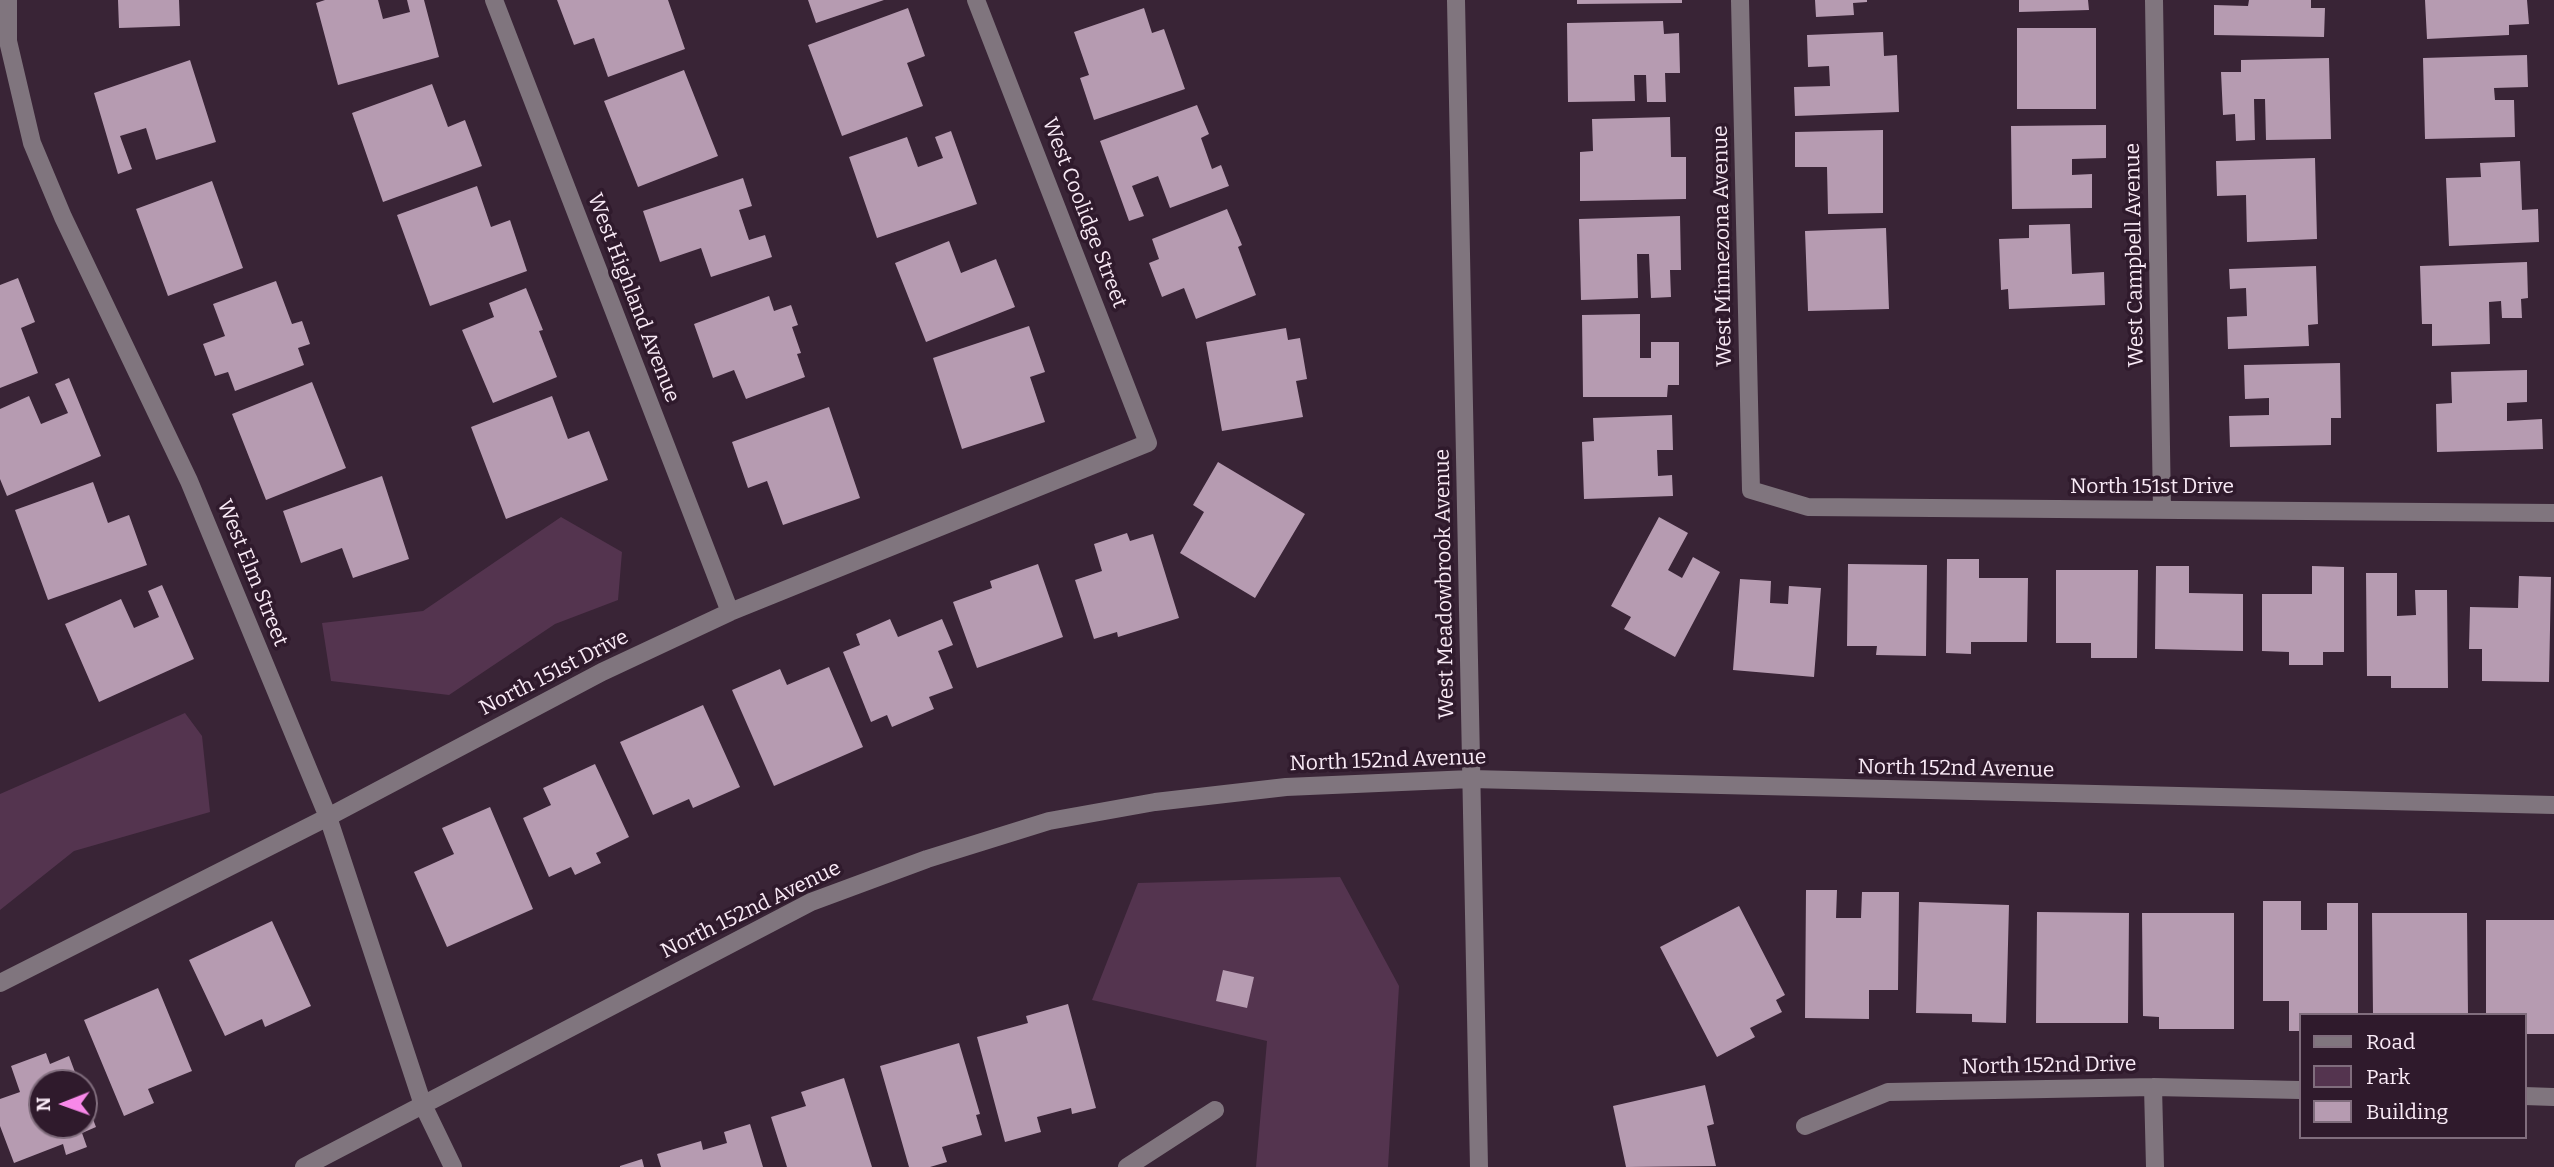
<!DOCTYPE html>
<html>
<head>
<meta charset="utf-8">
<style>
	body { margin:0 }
	#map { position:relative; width:2554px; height:1167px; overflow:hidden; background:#392436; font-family:Bitter,serif }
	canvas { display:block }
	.legend { position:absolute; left:2299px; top:1013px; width:228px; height:126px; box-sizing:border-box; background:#2f1a2c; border:2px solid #806d7d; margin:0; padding:9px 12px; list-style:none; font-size:21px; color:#f9eaf6 }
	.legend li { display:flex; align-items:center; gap:14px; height:35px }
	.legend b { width:35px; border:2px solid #806d7d }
	.north { position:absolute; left:28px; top:1069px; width:70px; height:70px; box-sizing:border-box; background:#2f1a2c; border:2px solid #806d7d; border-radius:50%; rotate:269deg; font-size:19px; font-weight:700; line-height:28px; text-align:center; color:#f9eaf6 }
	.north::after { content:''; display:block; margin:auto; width:24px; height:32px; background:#f888e9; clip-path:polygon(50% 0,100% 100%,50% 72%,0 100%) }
</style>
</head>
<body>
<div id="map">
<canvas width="2554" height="1167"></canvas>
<ul class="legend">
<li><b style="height:9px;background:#80757e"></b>Road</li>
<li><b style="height:19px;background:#54344f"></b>Park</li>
<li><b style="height:19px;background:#b69bb1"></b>Building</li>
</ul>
<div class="north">N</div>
</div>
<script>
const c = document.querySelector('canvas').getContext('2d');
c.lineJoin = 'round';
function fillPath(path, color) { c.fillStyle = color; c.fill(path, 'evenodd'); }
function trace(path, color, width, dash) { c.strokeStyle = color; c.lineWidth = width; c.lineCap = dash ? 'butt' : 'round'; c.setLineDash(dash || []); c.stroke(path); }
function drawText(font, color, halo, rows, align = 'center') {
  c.font = font + ' Bitter,serif'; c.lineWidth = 7; c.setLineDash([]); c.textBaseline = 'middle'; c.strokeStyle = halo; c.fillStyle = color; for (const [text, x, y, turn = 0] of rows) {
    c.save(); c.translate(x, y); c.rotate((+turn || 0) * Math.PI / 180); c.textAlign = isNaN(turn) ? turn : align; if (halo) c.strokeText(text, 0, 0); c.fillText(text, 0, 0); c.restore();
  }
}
const green = new Path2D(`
	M561,517L622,552L618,600L555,624L449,695L331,681L322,623L423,611Z
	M185,713L202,736L210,812L74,851L0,910V794Z
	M1340,877L1399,986L1388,1167H1256L1267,1041L1092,1000L1138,883Z`);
const building = new Path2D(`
	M118,0H179L180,26L119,28Z
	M325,0H378L383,19L410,12L407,0H424L439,57L338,85L316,3Z
	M557,0H668L685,49L608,77L594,38L574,45Z
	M808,0H884L816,23Z
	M1577,0H1682V3L1577,4Z
	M1815,0H1867V2L1853,3L1854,15L1816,17Z
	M2019,0H2088L2089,10L2019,12Z
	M2249,0H2311V8H2325L2324,37L2214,35V5L2248,6Z
	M2425,0H2527L2529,24L2509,25V35L2427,39Z
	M908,8L925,56L907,63L923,106L842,136L808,45Z
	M1144,8L1152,33L1164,29L1185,89L1094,120L1080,78L1089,75L1074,32Z
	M1663,21L1664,34L1679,33L1680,73H1665L1666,102H1647L1646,75H1634L1635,101L1568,102L1567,23Z
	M2017,28H2096V109H2017Z
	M1883,32L1884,56L1897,55L1899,112L1795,116L1794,87L1830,86L1829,66L1808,67L1807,35Z
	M2527,55L2528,87L2494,88L2495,100H2514L2515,137L2425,139L2423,58Z
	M2329,58L2331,139L2266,140L2265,99H2254L2255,140L2236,141L2235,114L2223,115L2221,72H2241V60Z
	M190,60L216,142L156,160L146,128L120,136L132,169L118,174L94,93Z
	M684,70L718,156L638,187L604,101Z
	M432,84L448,127L465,120L482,166L383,202L352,113Z
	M1197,105L1209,134L1201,138L1212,169L1221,165L1229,186L1170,208L1158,176L1132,186L1144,216L1129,221L1100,141Z
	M1670,117L1671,157H1686V199L1580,201V152L1593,151L1592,119Z
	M2106,125V158L2072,159V175L2092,174V208L2012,209L2011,126Z
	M1883,130V213L1828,214L1827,167H1795V132Z
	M951,131L977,204L877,238L849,157L907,137L918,167L943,158L935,137Z
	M2315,158L2317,239L2247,242L2246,195L2217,196L2216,161Z
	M2520,161L2522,210L2538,209L2539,242L2449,246L2446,178L2481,177L2480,163Z
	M743,178L752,206L739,210L749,240L765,235L772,257L711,277L701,248L660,262L643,211Z
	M212,181L243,268L168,296L136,209Z
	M477,186L491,227L510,220L527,271L430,306L397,215Z
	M1227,209L1242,245L1238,247L1256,295L1196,319L1184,288L1162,297L1149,263L1159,259L1152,239Z
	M1680,216L1681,270H1670L1671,297L1651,298L1649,254H1637L1638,298L1581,300L1579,219Z
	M2070,224L2072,274L2104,272L2105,305L2009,309L2008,289L2001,290L1999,239L2029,238V225Z
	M1886,228L1889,309L1808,311L1805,231Z
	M949,241L961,273L996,259L1015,307L926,342L895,263Z
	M2527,262L2528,298L2521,299L2522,318H2502L2501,301L2489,302L2490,344L2432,346V324H2422L2420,266Z
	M2316,266L2318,324L2308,325L2309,346L2228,349L2227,317L2247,316L2246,288L2230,289L2229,269Z
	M18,278L35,322L21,328L38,373L0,388V285Z
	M276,281L292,324L302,321L310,344L298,348L304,365L235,391L228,372L215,376L203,344L225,336L213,304Z
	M526,288L543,330L539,331L557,377L493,403L462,330L494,317L489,303Z
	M769,296L774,311L791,305L798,325L792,327L801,353L797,354L805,377L746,399L734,370L713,378L694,324Z
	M1640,314V358H1651V342H1679V385H1668L1667,397H1583L1582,315Z
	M1029,326L1045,372L1030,377L1045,422L962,449L933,358Z
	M1286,328L1288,340L1300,338L1307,379L1296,381L1303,417L1222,431L1206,342Z
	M2340,363L2341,418H2331V445L2230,447L2229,416L2269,415V398L2245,399L2244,365Z
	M2527,370V402L2507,403V421L2542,419L2543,449L2437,452L2436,404L2452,403L2451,372Z
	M69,378L101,456L7,496L0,479V409L29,396L41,424L68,413L55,384Z
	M312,382L346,468L266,500L232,414Z
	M552,396L568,439L589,431L608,480L506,519L471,427Z
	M829,407L860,498L783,525L767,481L748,488L732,442Z
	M1672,415L1673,450H1657L1658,476L1672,475L1673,496L1584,499L1582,442L1594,441L1593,418Z
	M1218,462L1305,514L1255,598L1180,553L1204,512L1193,505Z
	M382,476L409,559L353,578L342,548L301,563L283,511Z
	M93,482L108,523L129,515L147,565L48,600L15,510Z
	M1659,517L1688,533L1668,570L1682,578L1693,557L1720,572L1675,657L1624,629L1631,617L1611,606Z
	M1127,533L1130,541L1153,534L1179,618L1118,637L1117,632L1094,639L1075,580L1102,571L1094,544Z
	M1947,559H1979V578H2028L2027,642H1971V654L1946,653Z
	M1038,564L1063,637L977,668L953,602L992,588L990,581Z
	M1848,564L1927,565L1926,656L1876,655L1877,646H1847Z
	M2156,566H2189V593L2243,594V651L2155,649Z
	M2312,566L2344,567V652H2323V665H2289V652L2262,651V594H2312Z
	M2056,570H2138L2137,658H2091V643H2056Z
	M2366,573H2397V616L2416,615L2415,590H2447L2448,688H2391V676H2367Z
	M2519,576L2551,577L2549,682L2482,681V649H2469L2470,607L2518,608Z
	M1740,579L1771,581L1770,603L1788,604L1789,586L1821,588L1814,677L1733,670Z
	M162,585L194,659L99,702L65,624L121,599L134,628L159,617L148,591Z
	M890,619L898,637L942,619L953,645L938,651L953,688L929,697L934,709L892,727L887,715L871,722L843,652L860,645L856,634Z
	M829,667L863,747L774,786L732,690L780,669L787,685Z
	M703,705L740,787L693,808L689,799L653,815L620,742Z
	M595,764L629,837L596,853L601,863L575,875L571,867L549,877L523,818L551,805L543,788Z
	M490,807L533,909L447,947L414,872L454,854L442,828Z
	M1806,890H1837L1836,918H1861L1862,892H1899L1898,990H1869V1019L1805,1018Z
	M2263,901H2301V930H2327V903H2358V1015H2300V1031H2289V1001H2263Z
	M1919,902L2009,905L2006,1023L1972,1022V1014L1916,1013Z
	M1739,906L1785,995L1776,1000L1782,1012L1750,1028L1755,1037L1717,1057L1660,947Z
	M2037,912L2129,913L2128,1023H2036Z
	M2142,913H2234V1029H2159V1017L2143,1016Z
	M2372,913H2467L2468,1015H2373Z
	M2486,920H2554V1034H2524V1015H2486Z
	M272,921L311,1006L265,1027L262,1019L225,1036L189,960Z
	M1223,970L1254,977L1247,1008L1216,1001Z
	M158,988L192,1071L148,1089L154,1103L124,1116L84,1020Z
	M1068,1004L1096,1108L1072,1114L1071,1108L1037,1117L1041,1132L1005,1142L977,1037L1028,1023L1026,1016Z
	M959,1043L980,1114L976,1115L982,1135L942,1147L947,1162L930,1167H909L880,1066Z
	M46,1053L50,1064L69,1056L79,1083H42V1125H84V1096L96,1127L82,1133L87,1147L66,1155L63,1144L14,1163L0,1126V1099L20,1092L11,1066Z
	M844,1078L872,1167H787L771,1117L806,1106L801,1092Z
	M1705,1085L1714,1124L1707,1126L1716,1166L1626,1167L1613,1106Z
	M750,1124L763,1167H661L657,1154L701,1141L703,1150L727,1143L724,1132Z
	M642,1159L644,1167H620V1166Z`);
const minor = new Path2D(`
	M8,0V41L32,143L63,217L189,481L328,817L423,1105L453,1167
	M494,0L730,612
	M1456,0L1479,1167
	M1740,0L1751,490L1808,507L2554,513
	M2154,0L2162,510
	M0,983L328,817L602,672L730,612L1148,443L976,0
	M2153,1087L2155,1167
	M2524,1096L2554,1097
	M1805,1126L1888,1092L2153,1087L2300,1090
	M304,1167L811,902L927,859L1049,821L1155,802L1286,787L1471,779L2554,805
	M1127,1167L1215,1110`);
const streetNames = [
	["West Coolidge Street",1084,213,69],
	["West Minnezona Avenue",1723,246,-91],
	["West Campbell Avenue",2135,255,-91],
	["West Highland Avenue",633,298,69],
	["North 151st Drive",2152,487],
	["West Elm Street",252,573,68],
	["West Meadowbrook Avenue",1445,584,-91],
	["North 151st Drive",554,673,-27],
	["North 152nd Avenue",1388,761,-2],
	["North 152nd Avenue",1956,769,1],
	["North 152nd Avenue",751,910,-26],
	["North 152nd Drive",2049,1066,-1]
];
fillPath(green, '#54344f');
fillPath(building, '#b69bb1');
trace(minor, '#80757e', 18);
drawText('21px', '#f9eaf6', '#2f1a2c', streetNames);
</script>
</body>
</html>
